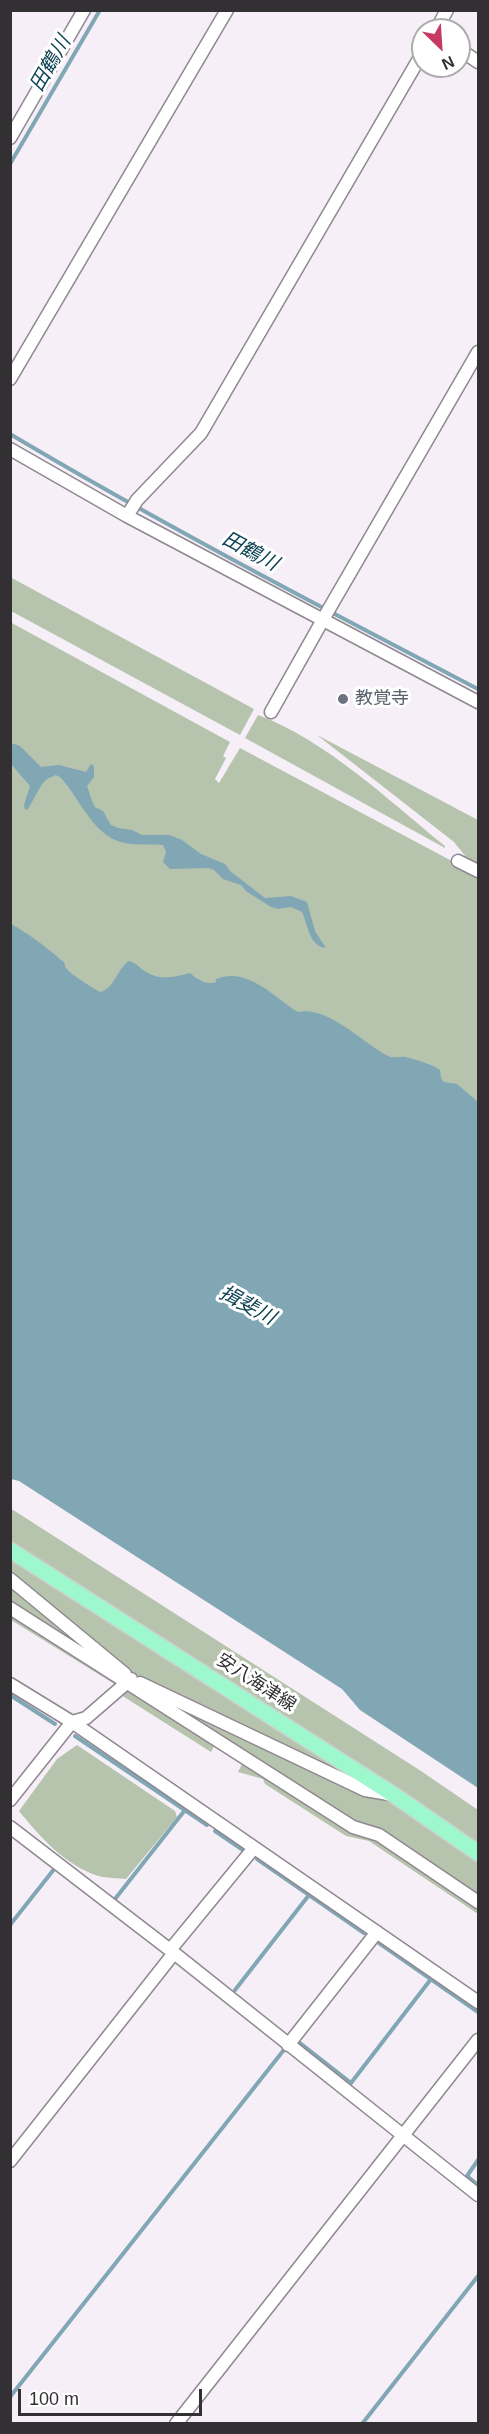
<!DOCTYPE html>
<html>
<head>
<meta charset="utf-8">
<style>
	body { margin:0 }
	#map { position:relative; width:489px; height:2434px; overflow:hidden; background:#f6eff7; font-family:Helvetica,sans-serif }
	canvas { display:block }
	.frame { position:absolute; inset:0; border:12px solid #333034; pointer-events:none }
	.north { position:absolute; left:411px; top:18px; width:60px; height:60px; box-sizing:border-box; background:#fff; border:2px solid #adacae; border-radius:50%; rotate:155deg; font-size:16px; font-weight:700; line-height:24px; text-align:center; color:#333034 }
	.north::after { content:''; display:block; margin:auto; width:21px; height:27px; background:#c73863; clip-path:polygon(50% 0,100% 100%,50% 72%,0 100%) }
	.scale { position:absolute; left:18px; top:2389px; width:184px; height:27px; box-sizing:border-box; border:3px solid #333034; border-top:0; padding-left:8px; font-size:18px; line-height:21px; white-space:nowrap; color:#333034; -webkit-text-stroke:4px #fff; paint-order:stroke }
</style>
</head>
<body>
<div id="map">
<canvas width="489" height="2434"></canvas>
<div class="frame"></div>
<div class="north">N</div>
<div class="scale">100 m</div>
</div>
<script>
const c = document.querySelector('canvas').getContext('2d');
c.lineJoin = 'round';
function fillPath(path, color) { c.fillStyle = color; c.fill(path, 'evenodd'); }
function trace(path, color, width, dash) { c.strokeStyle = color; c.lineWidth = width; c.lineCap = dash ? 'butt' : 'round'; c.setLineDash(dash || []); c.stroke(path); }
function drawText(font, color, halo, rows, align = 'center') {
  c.font = font + ' Helvetica,"Noto Sans JP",sans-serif'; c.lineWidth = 6; c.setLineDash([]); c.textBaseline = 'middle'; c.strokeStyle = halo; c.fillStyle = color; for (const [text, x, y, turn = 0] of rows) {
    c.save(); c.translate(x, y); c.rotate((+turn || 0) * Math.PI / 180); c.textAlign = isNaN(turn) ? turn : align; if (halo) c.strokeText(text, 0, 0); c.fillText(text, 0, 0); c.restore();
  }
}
const green = new Path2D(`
	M10,577L254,709L240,735L11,611Z
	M10,622L230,742L223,756L226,758L215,779L219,783L240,748L478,875V1111L109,1006L11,944Z
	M258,715C326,740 389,801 445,846V848L245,738Z
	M317,735L478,820V864L466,857L454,842Z
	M10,1508L421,1771L478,1810V1845L397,1789L11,1542Z
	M10,1558L359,1780L358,1782L133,1673L11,1574Z
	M10,1585L107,1662L11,1604Z
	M10,1612L116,1679V1685L11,1620Z
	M149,1690L361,1793L388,1800L478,1863V1898L353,1822Z
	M127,1691H134L215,1745L211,1752L121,1695Z
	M77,1745L175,1811L177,1817L126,1879C117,1878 106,1878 98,1876C65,1865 40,1837 19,1811L57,1759Z
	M243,1762L384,1842L478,1904V1914L369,1841L346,1836L265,1784L263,1779L238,1772Z`);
const water = new Path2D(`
	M11,743L20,746L41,767L59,765L86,772L91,764L94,766V777L87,786L92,801L95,807L103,811L111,825L118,828L132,830L142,835H169L182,840L201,854L225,864L230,871L265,898L291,896L307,902L315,931L326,948C309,946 308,925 302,912L291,907L278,909L271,907L246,891L241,885L223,879L214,870L209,868L170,869L163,862L166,852L163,845C152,844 141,845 130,844C94,840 82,801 61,778L56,775L47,779L42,784L28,809L25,810L24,805L30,786L11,764Z
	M11,924C29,934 45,946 61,960C68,965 62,961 66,968C70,974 95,990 101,992C116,986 116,970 129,961C136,963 140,968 146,972C161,981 174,977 190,973C198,980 206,985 216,982V979C247,966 274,997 298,1012C329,1006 362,1043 388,1056C394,1059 400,1056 406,1057C417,1060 431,1064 440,1070L441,1078L444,1082L457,1084L478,1102V1788L360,1710L342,1689L19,1481L11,1479Z`);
const stream = new Path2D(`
	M10,164L100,10
	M10,434C163,525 321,607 478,689
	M10,1695L55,1724
	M75,1736L207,1825
	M215,1831L243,1850
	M257,1859L364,1933
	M115,1899L185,1810
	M10,1925L55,1868
	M379,1943L478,2012
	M235,1990L309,1895
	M300,2043L351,2083L431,1979
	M478,2160L467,2176L478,2185
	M10,2397L283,2051
	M362,2424L478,2276`);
const minor = new Path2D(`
	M436,30L447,10
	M459,49L478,62
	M10,138L84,10
	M10,379L227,10
	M10,449L127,516L478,702
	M127,516L137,500L201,433L423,52
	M271,712L325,616L478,352
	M458,861L478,871
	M10,1579L125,1674
	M10,1608L353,1827L379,1835L478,1902
	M140,1683L365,1790L389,1794
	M10,1684L72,1722L478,2002
	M10,1800L72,1722L86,1718L131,1679
	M10,1827L174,1953L478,2195
	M170,1950L253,1849
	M288,2045L377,1932
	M10,2161L174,1953
	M176,2424L478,2040`);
const major = new Path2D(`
	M10,1550L394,1795L478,1853`);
const markers = [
	[343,699,6,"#6b7280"]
];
const worshipNames = [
	["教覚寺",355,699]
];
const streetNames = [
	["安八海津線",256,1683,33]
];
const waterNames = [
	["田鶴川",51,64,-60],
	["田鶴川",250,552,28],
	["揖斐川",247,1306,28]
];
fillPath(green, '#b6c4ad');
fillPath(water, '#81a6b4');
trace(stream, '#81a6b4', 4);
trace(minor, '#8f8890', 15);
trace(major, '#cecdce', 18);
trace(minor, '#fff', 12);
trace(major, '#9df8ce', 15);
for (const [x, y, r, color] of markers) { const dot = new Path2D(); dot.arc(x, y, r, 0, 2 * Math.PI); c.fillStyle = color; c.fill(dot); trace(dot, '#fff', 2); }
drawText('18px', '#5b616d', '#fff', worshipNames, 'left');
drawText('18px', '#333034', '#fff', streetNames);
drawText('italic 20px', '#0e4354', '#fff', waterNames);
</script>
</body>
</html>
